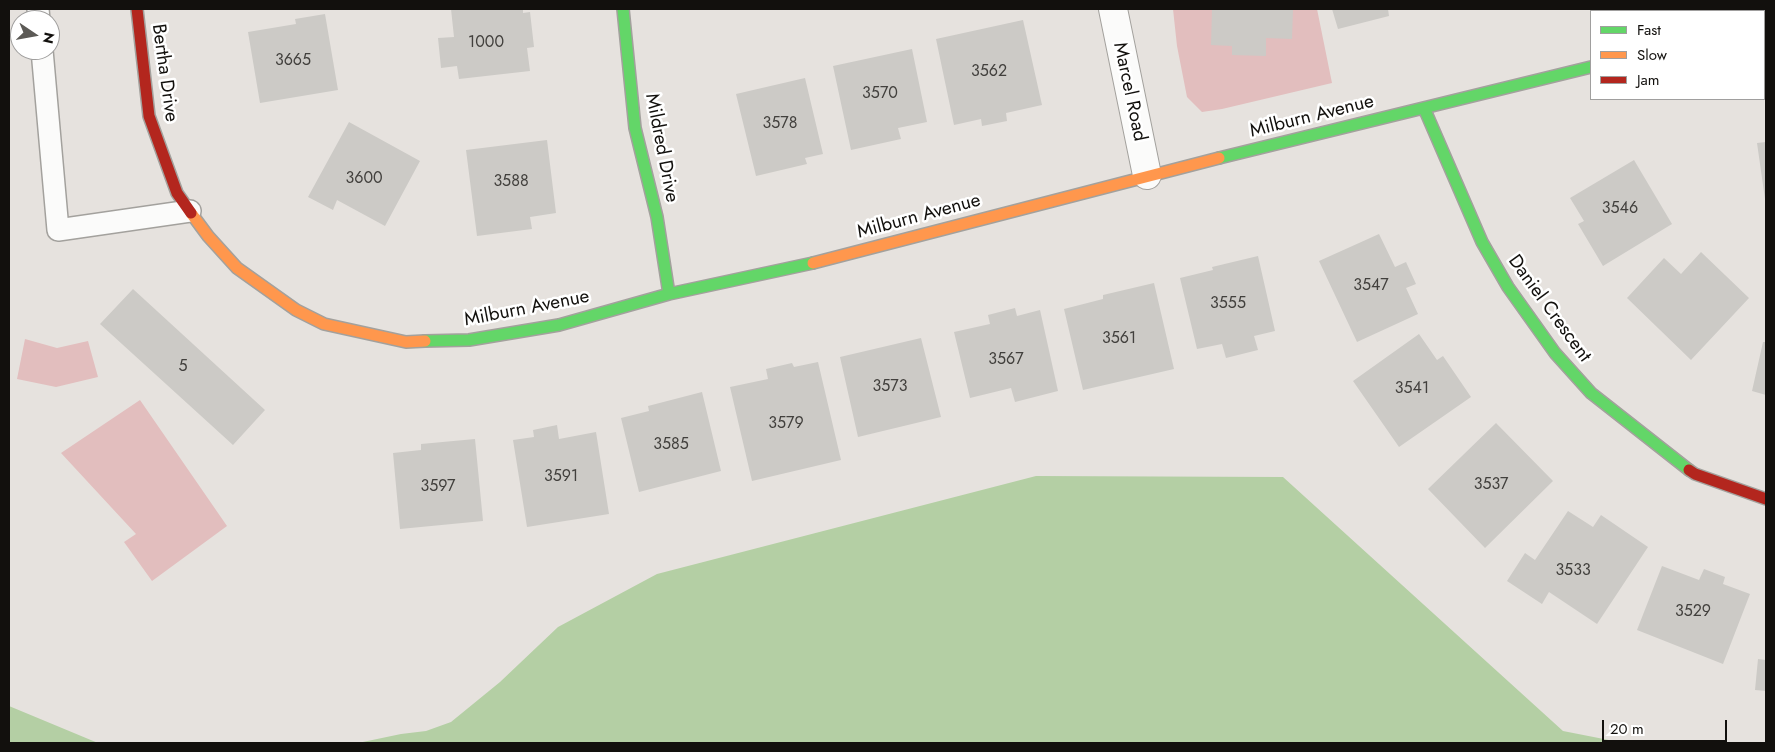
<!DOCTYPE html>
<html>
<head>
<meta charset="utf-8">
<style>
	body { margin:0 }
	#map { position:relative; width:1775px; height:752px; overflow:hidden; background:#e6e2de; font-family:Jost,sans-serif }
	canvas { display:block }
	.frame { position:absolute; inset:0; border:10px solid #12100d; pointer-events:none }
	.legend { position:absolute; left:1590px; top:10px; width:175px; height:90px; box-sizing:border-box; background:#fff; border:1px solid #a09f9e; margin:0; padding:6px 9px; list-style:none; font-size:15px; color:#12100d }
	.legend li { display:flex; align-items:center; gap:10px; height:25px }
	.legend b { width:25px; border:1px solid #a09f9e }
	.north { position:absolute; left:10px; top:10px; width:50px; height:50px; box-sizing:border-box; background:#fff; border:1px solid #a09f9e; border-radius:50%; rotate:102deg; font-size:14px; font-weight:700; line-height:20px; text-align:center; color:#12100d }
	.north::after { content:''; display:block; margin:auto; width:18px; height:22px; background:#5c5a56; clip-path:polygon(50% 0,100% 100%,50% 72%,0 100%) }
	.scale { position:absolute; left:1602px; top:720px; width:125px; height:22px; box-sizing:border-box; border:2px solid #12100d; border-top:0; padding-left:6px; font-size:15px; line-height:18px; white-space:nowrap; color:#12100d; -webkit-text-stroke:4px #fff; paint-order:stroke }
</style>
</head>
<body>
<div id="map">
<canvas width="1775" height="752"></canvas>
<div class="frame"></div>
<ul class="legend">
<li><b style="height:6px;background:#63d668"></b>Fast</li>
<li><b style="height:6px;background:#ff974d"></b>Slow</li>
<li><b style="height:6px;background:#b3261e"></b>Jam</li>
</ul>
<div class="north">N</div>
<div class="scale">20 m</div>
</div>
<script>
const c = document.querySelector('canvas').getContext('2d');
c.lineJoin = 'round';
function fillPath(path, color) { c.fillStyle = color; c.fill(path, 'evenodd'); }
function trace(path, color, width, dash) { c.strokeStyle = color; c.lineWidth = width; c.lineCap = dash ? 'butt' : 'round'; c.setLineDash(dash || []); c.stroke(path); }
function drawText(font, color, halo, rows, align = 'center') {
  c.font = font + ' Jost,sans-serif'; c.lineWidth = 5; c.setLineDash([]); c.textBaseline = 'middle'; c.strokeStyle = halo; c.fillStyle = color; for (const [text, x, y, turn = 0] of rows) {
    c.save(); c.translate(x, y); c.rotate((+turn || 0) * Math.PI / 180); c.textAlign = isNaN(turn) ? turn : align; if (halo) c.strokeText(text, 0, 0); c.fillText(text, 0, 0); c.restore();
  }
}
const green = new Path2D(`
	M1173,9H1317L1332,83L1222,109L1202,112L1187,97L1177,46Z
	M25,339L57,348L88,341L98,377L56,387L17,379Z
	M140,400L227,526L152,581L124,542L136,534L61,453Z`);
const water = new Path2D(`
	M1036,476L1283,477L1563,731L1624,743H358L401,734L426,731L451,722L500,682L558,627L657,574Z
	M9,706L98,743H9Z`);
const building = new Path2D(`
	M451,9H523V13L530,12L534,47L527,48L530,71L459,79L457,66L441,68L438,38L454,37Z
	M1212,9H1293L1292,39L1266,38V56L1232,55V46L1211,45Z
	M1332,9H1388L1389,16L1338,29Z
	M325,14L338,90L260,103L248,32L296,24L295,19Z
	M1023,20L1042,105L1006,113L1007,121L982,126L981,119L954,125L936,39Z
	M912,49L927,122L898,128L901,139L851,150L833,66Z
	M805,78L823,154L805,158L807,164L756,176L736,94Z
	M349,122L420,161L385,226L337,200L333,210L308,197Z
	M547,140L556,213L530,217L532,229L477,236L466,150Z
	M1766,142V199H1765L1757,143Z
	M1634,160L1672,224L1603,266L1578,224L1584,221L1570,198Z
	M1379,234L1395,267L1406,262L1416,284L1406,288L1418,314L1357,342L1319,261Z
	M1701,252L1749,298L1691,360L1627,298L1664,258L1681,274Z
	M1258,256L1275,331L1254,336L1258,350L1226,358L1222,344L1197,349L1180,278L1213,270L1212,267Z
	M1154,283L1174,369L1083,390L1064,309L1103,299V295Z
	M133,289L265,410L233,445L100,324Z
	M1015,308L1017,316L1040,310L1058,391L1015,402L1011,388L970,398L954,332L990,324L988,315Z
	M1419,334L1437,360L1443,356L1471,397L1399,447L1353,381Z
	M921,338L941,417L858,437L840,357Z
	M1763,342H1766V395L1752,391Z
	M818,362L841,460L752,481L730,387L768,379L766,369L792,363L794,367Z
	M702,392L721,471L639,492L621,418L649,411L648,406Z
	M1496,423L1553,481L1485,548L1428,489Z
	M557,425L559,439L596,432L609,514L527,527L513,440L534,437L533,430Z
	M475,439L483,521L400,529L393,453L421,450V444Z
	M1568,511L1593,527L1601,515L1648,547L1597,624L1549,592L1542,604L1507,581L1525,553L1535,560Z
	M1662,566L1699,580L1704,569L1725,577L1723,584L1750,594L1723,664L1637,630Z
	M1758,659L1766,660V691L1755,690Z`);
const lane = new Path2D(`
	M38,9L39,20
	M42,50L58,230L190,211`);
const street = new Path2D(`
	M1113,9L1147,175
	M1618,9V11`);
const fast = new Path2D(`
	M623,9L635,128L657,217L669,294
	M1424,108L1482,242L1508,287L1555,353L1591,393L1689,470
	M1219,158L1591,67
	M425,341L469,340L559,325L669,294L813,263`);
const slow = new Path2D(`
	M1764,38H1766
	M191,213L208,236L237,268L296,310L324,324L406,342L425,341
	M813,263L1219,158`);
const jam = new Path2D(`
	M137,9L149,116L177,193L191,213
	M1689,470L1695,474L1766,499`);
const numberNames = [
	["1000",486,43],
	["3665",293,61],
	["3562",989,72],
	["3570",880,94],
	["3578",780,124],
	["3600",364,179],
	["3588",511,182],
	["3546",1620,209],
	["3547",1371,286],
	["3555",1228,304],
	["3561",1119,339],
	["3567",1006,360],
	["5",183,367],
	["3573",890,387],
	["3541",1412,389],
	["3579",786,424],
	["3585",671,445],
	["3591",561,477],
	["3537",1491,485],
	["3597",438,487],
	["3533",1573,571],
	["3529",1693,612]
];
const streetNames = [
	["Bertha Drive",164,73,82],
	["Marcel Road",1129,92,78],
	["Milburn Avenue",1312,117,-14],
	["Mildred Drive",661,148,79],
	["Milburn Avenue",919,217,-15],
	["Milburn Avenue",527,309,-11],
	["Daniel Crescent",1549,309,54]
];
fillPath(green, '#e2bebe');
fillPath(water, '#b4cfa4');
fillPath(building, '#cccac6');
trace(lane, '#a3a19d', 24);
trace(street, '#a3a19d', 30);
trace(fast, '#a3a19d', 14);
trace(slow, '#a3a19d', 14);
trace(jam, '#a3a19d', 14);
trace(lane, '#fbfbfa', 21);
trace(street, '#fbfbfa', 28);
trace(fast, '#63d668', 11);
trace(slow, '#ff974d', 11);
trace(jam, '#b3261e', 11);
drawText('16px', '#42403d', null, numberNames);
drawText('19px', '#12100d', '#fff', streetNames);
</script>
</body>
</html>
